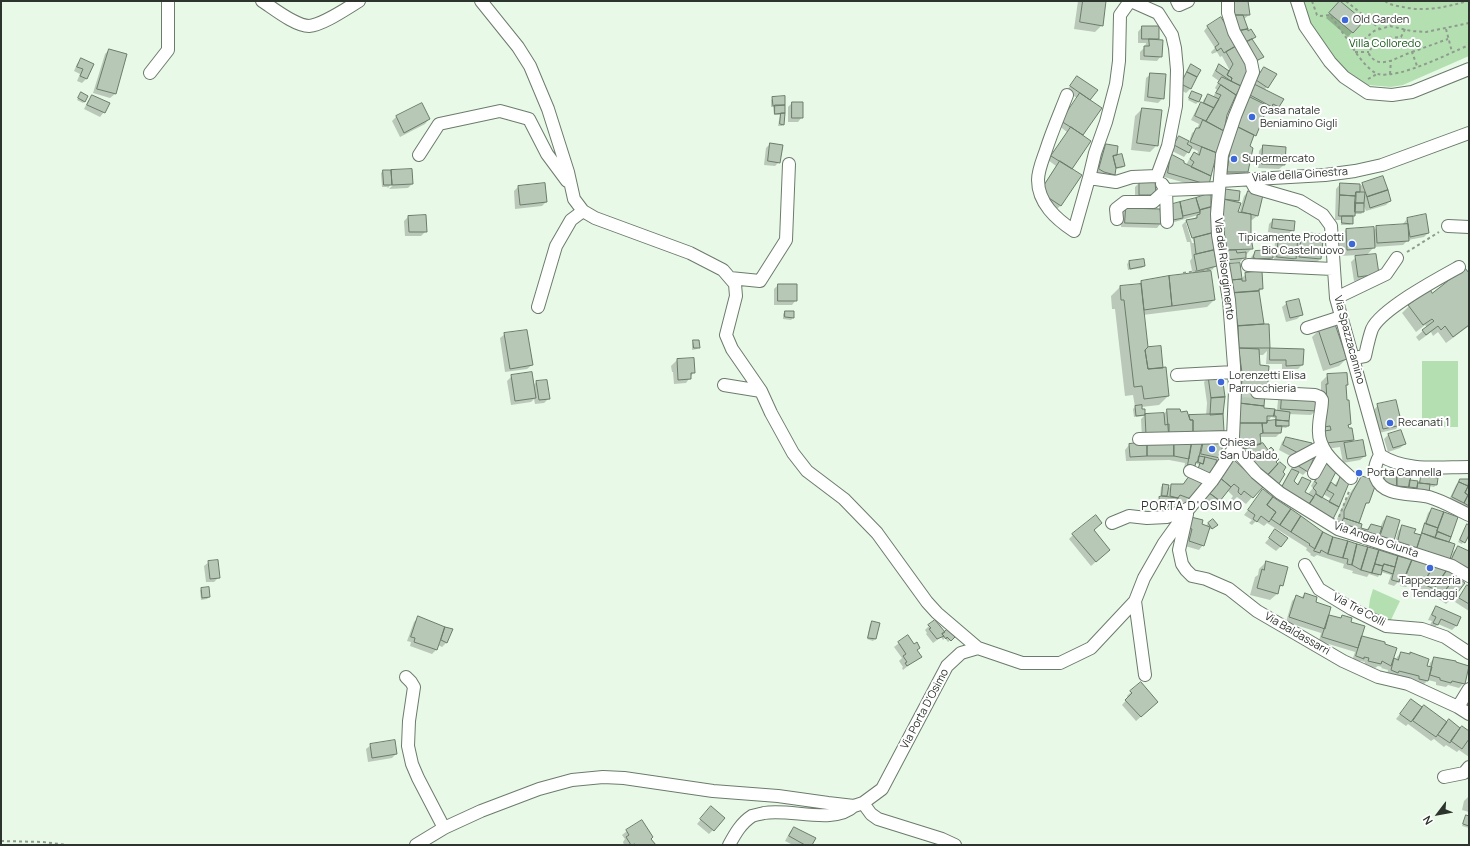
<!DOCTYPE html>
<html>
<head>
<meta charset="utf-8">
<style>
	body { margin:0 }
	#map { position:relative; width:1470px; height:846px; overflow:hidden; background:#e8fae7; font-family:Manrope,sans-serif }
	canvas { display:block }
	.frame { position:absolute; inset:0; border:2px solid #2d342d; pointer-events:none }
	.north { position:absolute; left:1418px; top:794px; width:40px; height:40px; -webkit-text-stroke:3px #fff; paint-order:stroke; rotate:238deg; font-size:11px; font-weight:700; line-height:16px; text-align:center; color:#2d342d }
	.north::after { content:''; display:block; margin:auto; width:14px; height:18px; background:#2d342d; clip-path:polygon(50% 0,100% 100%,50% 72%,0 100%) }
</style>
</head>
<body>
<div id="map">
<canvas width="1470" height="846"></canvas>
<div class="frame"></div>
<div class="north">N</div>
</div>
<script>
const c = document.querySelector('canvas').getContext('2d');
c.lineJoin = 'round';
function fillPath(path, color) { c.fillStyle = color; c.fill(path, 'evenodd'); }
function trace(path, color, width, dash) { c.strokeStyle = color; c.lineWidth = width; c.lineCap = dash ? 'butt' : 'round'; c.setLineDash(dash || []); c.stroke(path); }
function drawText(font, color, halo, rows, align = 'center') {
  c.font = font + ' Manrope,sans-serif'; c.lineWidth = 4; c.setLineDash([]); c.textBaseline = 'middle'; c.strokeStyle = halo; c.fillStyle = color; for (const [text, x, y, turn = 0] of rows) {
    c.save(); c.translate(x, y); c.rotate((+turn || 0) * Math.PI / 180); c.textAlign = isNaN(turn) ? turn : align; if (halo) c.strokeText(text, 0, 0); c.fillText(text, 0, 0); c.restore();
  }
}
const green = new Path2D(`
	M1302,1H1469V56L1403,85L1391,87L1368,85L1360,81L1349,73L1334,58L1308,22Z
	M1422,361H1458V427H1422Z
	M1373,589L1400,601L1389,624L1368,614L1370,599Z`);
const shadow = new Path2D(`
	M1078,1H1105L1102,25L1095,32L1074,29Z
	M1247,1L1249,15L1244,19L1248,33L1254,37L1252,40L1262,56L1258,61L1247,66L1227,115L1208,184L1204,188L1164,177L1167,159L1171,155L1186,165L1190,158L1195,154L1197,155L1198,151L1191,148L1184,157L1170,150L1179,137L1189,142L1192,133L1197,129L1199,124L1191,120L1197,108L1202,104L1204,99L1209,95L1213,97L1217,90L1215,88L1219,81L1212,76L1215,70L1219,66L1228,71L1229,69L1222,56L1220,57L1217,52L1212,54L1211,52L1215,48L1204,31L1208,26L1237,44L1234,35Z
	M1335,7L1362,21L1348,37L1326,18Z
	M1142,27H1158V40L1161,56L1157,61L1140,60V52L1145,47L1146,43H1138V32Z
	M109,50L115,94L110,98L93,93L105,54Z
	M82,59L93,65L86,79L82,83L77,81L80,74L74,71L77,64Z
	M1191,65V88L1186,93L1177,88Z
	M1264,68L1267,87L1264,90L1282,99L1273,111L1269,109L1267,111L1265,110L1255,135L1252,139L1249,146L1247,171L1242,176H1223L1226,155L1252,85L1260,72Z
	M1151,74L1163,98L1158,103L1144,101L1146,78Z
	M1077,77L1089,100L1101,108L1082,136L1070,169L1061,205L1056,210L1036,197L1056,166L1048,160L1067,132L1058,125L1077,98L1066,91Z
	M81,93L85,101L83,103L77,100Z
	M1191,94L1198,102L1196,104L1188,100Z
	M92,96L104,112L100,117L84,109L88,101Z
	M784,97L783,125L782,126H778L780,115H774L773,107H771V100L773,98Z
	M792,103L802,117L798,122H788V107Z
	M421,104L429,119L425,124L400,137L392,121L396,117Z
	M1142,109L1157,145L1150,152L1131,150L1135,116Z
	M770,144L779,162L775,166L764,165L766,148Z
	M1107,145L1116,155L1113,157L1124,166L1122,168L1115,169L1114,174L1110,178L1095,173L1102,149Z
	M1263,146L1285,147L1284,165L1279,169L1258,168L1259,151Z
	M383,171L412,184L408,188L389,189L396,182L394,181L388,188L387,187H382L381,173Z
	M1139,183L1155,195L1150,199H1135V187Z
	M544,184L546,202L542,206L515,209L514,191L518,187Z
	M1340,184L1359,187L1363,184L1390,201L1386,205L1366,211L1363,204V212L1361,214H1354L1352,217V223L1350,225H1341V220H1335L1336,189Z
	M1239,192L1238,201L1236,203L1237,213H1239L1244,196L1248,192L1257,216L1252,220L1250,219V235L1246,238L1252,248L1240,262L1222,264L1221,195Z
	M1210,195L1211,234L1216,266L1210,271L1214,300L1207,307L1143,315L1147,349L1162,367L1168,396L1159,405L1141,407L1144,415L1164,414L1167,410L1180,413L1187,412L1189,416H1206L1207,403L1204,382L1209,377L1224,397L1223,431L1218,435L1142,439L1141,419L1144,416L1134,417L1133,409L1135,407L1133,395L1125,396L1115,309H1112L1111,296L1120,287L1138,285L1141,282L1193,275L1190,261L1192,258L1190,242H1187L1182,225L1186,221L1194,219L1198,215L1168,224L1170,205ZM1186,223H1188L1194,243H1192Z
	M1126,209L1161,223L1157,228L1121,227L1122,213Z
	M409,216L426,231L421,236H405L404,221Z
	M1425,216L1428,233L1424,237L1408,240L1403,245L1374,247L1366,256L1373,278L1354,281L1351,262L1358,255L1340,256L1339,237L1346,230L1373,228V231L1377,227L1403,226V224L1407,219Z
	M1273,220L1293,230L1287,236L1297,244L1309,234L1320,259L1316,263L1296,261V258L1291,263L1274,262L1275,240L1281,234L1268,232L1269,224Z
	M1255,252L1272,258L1268,262L1249,260Z
	M1143,260L1144,266L1142,268L1128,270L1127,264L1129,262Z
	M1246,274L1262,289L1258,292L1263,325H1268L1269,349L1303,350L1302,365L1298,369H1282V364H1266L1267,351L1263,355H1259L1264,409L1273,413L1277,411L1278,400L1282,396L1316,411L1311,415L1288,414V426L1286,428L1281,427L1280,433L1276,437H1260V443L1271,452L1270,471L1271,473L1285,467L1258,484L1261,487L1246,504L1237,497L1233,501L1231,499L1233,496L1228,491L1212,510L1201,501L1214,485L1252,479L1235,442L1232,333L1241,279ZM1271,417L1275,418V421L1266,422V420H1269Z
	M1469,275V326L1446,343L1438,332L1433,336L1431,332L1419,341L1416,337L1427,327L1425,325L1416,332L1402,313L1409,306Z
	M778,285L796,300L792,305H774V289Z
	M1287,303L1302,314L1297,319L1286,322L1282,307Z
	M785,312L793,318L791,320L783,319V314Z
	M1319,330L1346,359L1339,366L1323,371L1312,337Z
	M505,334L532,365L527,369L505,372L500,338Z
	M694,341L699,347L697,349L692,350V343Z
	M677,360L694,372L686,383L674,384L673,372H672L671,366Z
	M1328,375L1347,385L1345,387L1350,424L1347,427L1353,440L1350,443L1365,456L1360,460L1343,463L1340,447L1319,450V392L1321,390V382Z
	M512,376L533,386L536,382L549,398L544,403L535,404L534,399L531,402L511,405L507,381Z
	M1378,405L1400,424L1396,429L1379,433L1374,410Z
	M1389,434L1405,444L1400,448L1388,452L1384,439Z
	M1286,438L1301,456L1296,459L1279,450L1282,442Z
	M1205,441L1219,458L1187,503L1177,500L1171,507H1167L1163,511H1156L1155,502L1160,498L1161,487L1163,485L1167,490L1172,485H1182L1200,465L1197,464V463L1190,470L1184,469L1185,463L1169,460L1126,461L1125,450L1129,445L1174,442L1200,446Z
	M1313,455L1307,471L1303,475L1298,472L1293,482L1297,484L1302,478L1304,492L1308,494L1313,488L1311,486L1322,467L1329,483L1334,486L1341,476L1338,507L1277,494L1288,474L1292,470L1291,469L1295,465ZM1323,494L1330,498L1328,502L1321,498Z
	M1356,470H1357L1361,476L1359,479L1354,472Z
	M1387,473L1409,481L1419,482L1421,477L1436,485L1434,487L1429,486L1428,492L1382,489V478Z
	M1363,477L1368,502L1363,507L1357,524L1360,529L1366,530L1371,525L1380,528L1383,521L1387,517L1392,544L1337,525V519L1345,501L1356,484Z
	M1460,480H1469V512L1448,502L1456,485Z
	M1263,491L1322,532L1332,538L1416,562V560L1393,550L1398,531L1402,526L1413,534L1420,536L1428,513L1432,509L1457,518L1448,542L1449,557L1451,558L1453,552L1458,547L1469,552L1447,567L1441,569L1450,600L1446,604L1430,593L1420,589L1421,587L1411,583L1406,587L1400,586L1401,583L1398,582L1394,586L1388,584L1391,575L1381,572L1378,577L1369,574L1367,577L1356,574L1352,573L1353,571L1343,568L1344,564L1317,555L1314,557L1310,555L1311,554L1306,550L1307,548L1267,523L1264,526L1256,521L1252,525L1249,523L1252,520L1244,515Z
	M1213,520L1214,527L1209,530L1208,529L1203,545L1199,550L1185,546L1186,522L1205,526Z
	M1467,525L1469,526V533L1462,544L1458,542Z
	M1093,530L1109,550L1091,566L1069,539L1073,535Z
	M1275,531L1281,546L1276,551L1265,543Z
	M209,562L219,577L214,582H206L204,566Z
	M1266,562L1282,585L1278,589L1277,594L1270,600L1250,595L1255,577L1258,575L1259,569Z
	M1467,586L1469,588V611L1455,602Z
	M202,589L209,597L207,599L201,600L200,590Z
	M1305,594L1328,615L1340,619L1342,616L1350,622L1361,636L1384,643L1392,659L1396,660L1397,657L1401,653L1409,655L1411,653L1429,667L1430,663L1434,658L1464,683L1459,688L1448,685L1446,687L1436,685V682L1428,680L1423,685L1415,683V681L1395,675H1387L1388,670L1381,668L1382,667L1378,666L1375,668L1364,665L1365,662L1360,661L1358,663L1352,661L1355,652L1319,641L1321,633L1286,622L1292,601L1296,597L1301,598Z
	M1436,607L1460,618L1456,626L1452,630L1438,624L1433,629L1429,627L1432,621L1428,620L1432,612Z
	M418,618L451,630L447,642L442,647L438,645L436,650L432,654L410,646L411,642L407,641L414,622Z
	M872,623L878,624L875,639L873,641L867,639L870,624Z
	M929,626L944,633L954,637L948,642L945,638L943,640L941,637L933,643L926,634L927,633L925,630Z
	M899,643L916,650L920,656L903,670L902,668L903,667L899,661L902,658L894,647Z
	M1131,692L1153,706L1136,721L1122,705L1128,698L1127,696Z
	M1411,700L1447,723L1449,721L1460,729L1469,732V757L1459,750L1457,752L1446,745L1444,747L1434,739L1431,741L1408,724L1406,726L1396,719Z
	M371,745L396,754L392,758L368,762L366,749Z
	M1469,796V812L1462,810L1464,801Z
	M707,812L713,830L709,834L697,824Z
	M1466,816L1469,817V828L1462,826Z
	M794,828L811,845H793L785,841L790,832Z
	M627,831L654,845H624L623,842L625,839L622,835Z`);
const building = new Path2D(`
	M1083,1H1106L1103,26L1080,22Z
	M1232,1H1248L1250,15H1234Z
	M1340,1L1364,21L1353,33L1329,13Z
	M1234,15H1243L1248,29L1238,31Z
	M1221,17L1238,45L1224,53L1221,48L1217,51L1215,47L1219,44L1207,26Z
	M1142,26H1159V39H1142Z
	M1248,29V31L1251,29L1256,37L1244,43L1238,31Z
	M1149,39L1163,40L1162,57L1144,56V46H1149Z
	M1252,39L1264,57L1254,62L1244,43Z
	M1238,45L1249,66L1241,86L1231,81L1232,78L1227,75L1233,64L1226,52Z
	M109,49L127,54L116,94L97,89Z
	M81,58L94,64L87,79L80,76L83,69L77,67Z
	M1191,64L1201,70L1197,77L1187,72Z
	M1219,64L1229,71L1227,75L1232,78L1231,81L1216,71Z
	M1264,67L1277,74L1268,88L1256,80Z
	M1187,72L1197,77L1191,89L1181,84Z
	M1150,73L1166,74L1164,99L1148,97Z
	M1077,76L1098,90L1090,100L1070,86Z
	M1222,77L1241,86L1236,95L1218,83Z
	M1254,84L1284,99L1279,107L1273,104L1272,107L1250,95Z
	M1221,85L1236,95L1227,115L1224,131L1206,121L1221,95L1216,93Z
	M1192,91L1202,95L1199,102L1189,98Z
	M81,92L88,96L85,102L78,98Z
	M1080,93L1102,108L1083,135L1061,121Z
	M1208,94L1219,99L1214,108L1204,103Z
	M92,95L110,103L105,113L87,105Z
	M785,96V105L773,106L772,97Z
	M1248,96L1268,106L1256,136L1238,127Z
	M792,102H803V118H792Z
	M1201,102L1214,108L1206,121L1195,116Z
	M422,103L430,119L404,133L396,116Z
	M775,105H785V113L775,114Z
	M1142,108L1162,110L1158,146L1137,143Z
	M781,113H785L784,125L780,124Z
	M1203,120L1224,131L1217,153L1190,142L1196,128H1199Z
	M1071,127L1091,141L1072,169L1051,156Z
	M1238,127L1254,135L1250,146L1253,148L1248,172H1227L1230,150Z
	M1179,136L1189,141L1187,144L1192,147L1189,153L1174,145Z
	M770,143L783,145L780,163L768,161Z
	M1106,144L1118,146L1117,155L1113,156L1116,168L1115,175L1104,172L1099,169Z
	M1263,145L1286,147L1285,165L1262,164Z
	M1202,147L1217,153L1211,176L1191,167L1194,162L1190,159L1194,152L1199,155Z
	M1122,154L1125,166L1116,168L1113,156Z
	M1171,154L1184,161V163L1211,176L1209,185L1168,173Z
	M1060,161L1082,175L1061,206L1040,192Z
	M412,169L413,184L392,185L391,170Z
	M383,170H391L392,185H384Z
	M1383,176L1388,190L1367,197L1362,183Z
	M1155,181L1156,195H1139V182Z
	M545,183L547,202L520,205L518,186Z
	M1340,183L1360,184V192H1356V196L1340,195Z
	M1225,189L1240,191L1239,201L1223,199Z
	M1388,190L1391,201L1370,208L1367,197Z
	M1248,191L1263,195L1258,216L1242,212Z
	M1356,192H1365L1364,203H1355Z
	M1211,193V207L1200,210L1196,198Z
	M1340,195L1356,196L1355,216H1339Z
	M1196,198L1200,212L1183,216L1180,202Z
	M1223,199L1241,203L1238,212L1251,214V235L1240,236V238L1251,237L1253,249L1225,250L1222,225Z
	M1180,202L1183,218L1173,220L1169,205Z
	M1355,203H1364V212H1355Z
	M1211,207L1212,233L1192,238L1186,220L1197,218V215L1200,214V210Z
	M1126,208L1160,209L1162,224L1125,223Z
	M1426,214L1429,233L1410,237L1407,218Z
	M426,215L427,232H409L408,216Z
	M1342,216H1353V224L1342,223Z
	M1273,219L1295,221L1294,231L1272,228Z
	M1408,224L1409,241L1377,243L1376,226Z
	M1374,227L1375,248L1347,250L1346,229Z
	M1212,233L1214,250L1196,254L1194,238Z
	M1309,233L1320,234L1319,240H1323L1321,259L1299,257L1301,238L1308,239Z
	M1279,234L1298,236L1296,259L1277,257Z
	M1214,250L1217,266L1197,271L1194,255Z
	M1225,250H1236L1237,253L1246,252V258L1226,260Z
	M1273,250V258L1255,259V258H1253L1255,251Z
	M1376,254L1379,274L1358,277L1355,256Z
	M1144,259L1145,266L1130,269L1129,261Z
	M1240,263L1242,279L1231,280L1228,264Z
	M1465,268L1469,273V325L1453,337L1445,326L1441,330L1438,326L1426,335L1422,330L1434,321L1432,319L1423,325L1408,305L1430,289L1432,293Z
	M1211,271L1215,300L1172,306L1169,276Z
	M1262,271L1263,289H1259V291L1232,293L1231,280L1242,279V281H1246L1245,273Z
	M1169,276L1172,306L1144,310L1141,281Z
	M778,284H797V301H778Z
	M1141,284L1148,347L1145,350L1148,369L1166,367L1169,396L1144,399L1142,386L1134,387L1124,300H1121L1120,286Z
	M1259,291L1264,324L1238,326L1232,293Z
	M1299,299L1303,315L1290,318L1286,302Z
	M785,311H794V318L785,317Z
	M1264,324H1269L1270,348H1239L1238,326Z
	M1335,324L1347,359L1330,365L1318,329Z
	M527,330L533,365L510,369L504,333Z
	M693,340H699L700,348H694Z
	M1161,346L1163,368L1148,369L1145,350L1148,347Z
	M1239,348L1259,349L1260,365L1269,366L1268,378L1243,377Z
	M1270,348L1304,349L1303,365L1286,366V360H1270Z
	M694,358L695,373H691V379L678,380L677,359Z
	M532,372L536,398L515,401L511,375Z
	M1347,373L1348,385H1346L1347,400H1349L1351,424L1348,425L1349,428H1352L1354,440L1326,443L1324,431L1331,430L1330,426L1324,427L1327,401L1326,384H1328L1327,374Z
	M1222,375L1225,397L1211,398L1208,376Z
	M1243,377L1268,378V391L1265,394L1264,406L1239,403Z
	M547,380L550,399L539,400L536,381Z
	M1282,395L1316,400L1317,411L1281,409Z
	M1225,397L1223,414L1210,415L1211,398Z
	M1396,400L1402,425L1383,429L1377,404Z
	M1239,403L1264,406V408L1275,409L1274,416H1267V423H1239Z
	M1142,405V409H1145V415L1136,416L1135,406Z
	M1167,409H1180L1181,412L1187,411L1190,420H1193V432L1169,434Z
	M1275,410L1290,412L1289,421L1276,420V416H1274Z
	M1164,413L1165,425L1169,424V434L1146,435L1145,414Z
	M1223,414L1224,431L1193,432V420H1190L1189,415Z
	M1276,420L1289,421V426H1276Z
	M1276,420V426H1282L1281,433H1263L1262,423H1267V421Z
	M1239,423H1262L1263,433L1260,434L1261,444L1244,449L1239,437Z
	M1401,430L1406,444L1393,448L1388,434Z
	M1286,437L1312,443L1307,452L1302,455L1283,445Z
	M1204,440L1223,444L1220,458L1201,454Z
	M1363,440L1366,456L1347,459L1344,443Z
	M1174,441H1192L1189,459L1174,456Z
	M1174,441V456H1147V442Z
	M1192,441L1202,443L1198,462H1196L1195,466L1188,465Z
	M1147,442V456L1130,457L1129,444Z
	M1263,443L1268,450L1271,447L1274,450L1272,452L1279,459L1276,462L1278,464L1266,477L1260,472L1244,449Z
	M1315,455L1308,472L1295,464Z
	M1199,456L1205,457L1203,464L1198,462Z
	M1205,457L1217,460L1213,470L1208,476L1197,472L1200,463L1203,464Z
	M1234,460L1263,487L1253,498L1244,491L1241,495L1238,492L1239,488L1234,484L1231,487L1219,477Z
	M1326,461L1337,470L1322,498L1316,494V491L1313,488L1317,483L1315,482Z
	M1280,462L1286,467L1283,472L1285,474L1277,487L1266,477Z
	M1292,469L1299,472L1294,481L1298,485L1302,477L1311,481L1305,492L1314,497L1308,506L1281,489Z
	M1387,472L1397,473V486L1387,484L1384,479Z
	M1397,473L1411,475L1409,487L1397,486Z
	M1191,474L1206,481L1191,499L1180,495L1178,498L1170,496L1171,484H1183Z
	M1341,475L1349,483L1339,507L1329,502L1334,494L1327,490L1331,482L1336,486Z
	M1362,476L1377,481L1369,503H1366L1359,523L1344,518V511L1352,493Z
	M1421,476L1438,478L1437,485L1420,483Z
	M1219,477L1231,487L1220,501L1208,492Z
	M1460,479H1469L1468,486L1459,482Z
	M1410,480L1418,481L1417,488L1409,487Z
	M1459,482L1468,486L1465,493L1468,495L1464,503L1452,497Z
	M1418,483L1430,484L1429,493L1417,491Z
	M1163,484L1169,485L1167,496H1162Z
	M1469,485V506L1464,503L1468,495L1465,493Z
	M1263,489L1273,497L1267,505L1276,512L1269,522L1261,516L1257,522L1253,519L1255,515L1248,510Z
	M1208,492L1220,501L1215,508L1202,499Z
	M1316,494L1339,507L1332,521L1308,506Z
	M1162,496L1178,498L1177,504L1169,503L1168,507H1160L1159,497Z
	M1273,497L1291,509L1280,525L1271,519L1276,512L1267,505Z
	M1432,508L1444,512L1438,528L1426,524Z
	M1291,509L1301,516L1291,532L1280,525Z
	M1444,512L1458,517L1451,537L1437,531Z
	M1096,515L1102,523L1094,530L1110,550L1096,562L1072,534Z
	M1301,516L1323,532L1315,549L1309,545L1310,544L1291,532Z
	M1387,516L1400,520L1393,544L1379,540Z
	M1191,517L1203,520L1202,524L1210,527L1204,546L1189,541L1192,529L1187,527Z
	M1344,518L1362,524L1361,528L1368,530L1371,524L1382,527L1378,539L1340,527Z
	M1213,519L1218,525L1212,529L1208,523Z
	M1425,523L1438,528L1435,538L1422,533Z
	M1467,524L1469,525V535L1465,543L1460,540Z
	M1402,525L1416,529L1414,533L1421,535L1416,551L1397,546Z
	M1275,529L1288,538L1281,547L1269,538Z
	M1323,532L1333,537L1328,554L1321,550L1320,553L1314,551Z
	M1438,532L1451,537L1449,542L1435,538Z
	M1422,533L1455,544L1449,562L1416,551Z
	M1333,537L1348,541L1343,558L1328,554Z
	M1348,541L1357,544L1352,565L1347,564L1348,559L1343,558Z
	M1357,544L1368,547L1361,570L1352,565Z
	M1458,546L1469,551V572L1450,563Z
	M1368,547L1379,550L1372,573L1361,570Z
	M1379,550L1398,556L1395,567L1384,564L1383,566L1375,564Z
	M1398,556L1412,560L1405,578L1400,577L1399,582L1392,580Z
	M218,560L220,578L210,579L208,561Z
	M1412,560L1434,566L1424,582L1414,578L1412,583L1403,582Z
	M1266,561L1288,567L1283,586L1280,585L1278,594L1257,588L1262,569L1264,570Z
	M1375,564L1383,566L1381,575L1372,573Z
	M1384,564L1395,567L1393,574L1382,570Z
	M1434,566L1447,570L1434,589L1423,584Z
	M1447,570L1456,576L1443,594L1434,589Z
	M1456,576L1465,583L1451,601L1443,594Z
	M1467,585L1469,586V604L1459,598Z
	M209,587L210,597L202,598L201,588Z
	M1305,593L1317,597L1316,602L1331,607L1325,629L1289,617L1296,595L1303,598Z
	M1436,606L1461,617L1457,626L1441,619L1438,625L1433,623L1436,617L1432,615Z
	M1329,615L1341,618L1342,615L1352,618L1351,622L1365,626L1358,648L1322,637Z
	M418,616L445,627L437,650L414,642L415,638L411,637Z
	M935,620L945,632L942,634L944,636L937,639L929,629L931,628L928,625Z
	M872,621L880,623L876,639L868,638Z
	M445,627L453,629L447,643L441,640Z
	M948,629L955,637L951,641L947,637L946,639L942,634Z
	M908,635L914,644L917,642L920,648L917,650L922,657L907,666L905,663L907,662L903,656L906,654L898,642Z
	M1362,636L1385,642V644L1397,648L1391,666L1382,661L1381,664L1368,661L1369,658L1364,657V659L1356,656Z
	M1401,652L1410,654V652L1429,659L1427,666L1432,667L1428,681L1419,679V676L1399,671L1398,673L1391,670L1394,658L1398,660Z
	M1434,657L1456,661V662L1469,666L1465,684L1452,681L1451,683L1440,680V678L1430,675Z
	M1141,682L1158,702L1141,717L1125,700L1132,693L1130,691Z
	M1411,699L1422,707L1411,722L1400,714Z
	M1424,705L1447,722L1436,737L1413,721Z
	M1449,719L1460,728L1450,743L1438,735Z
	M1462,726L1469,731V739L1462,749L1451,741Z
	M395,740L397,754L372,758L370,744Z
	M711,806L725,818L714,831L700,819Z
	M1466,815L1469,816V826L1463,824Z
	M642,820L653,837L651,839L656,845H636L635,844L631,845L626,837L629,835L626,830Z
	M794,827L816,838L812,845H805L789,836Z`);
const minorTunnel = new Path2D(`
	M1241,391L1257,392`);
const path = new Path2D(`
	M1312,1L1317,15L1320,16L1330,15L1350,43L1359,44L1374,31L1390,26L1411,31L1426,32L1469,23
	M1346,1L1380,29
	M1385,1C1390,5 1397,6 1403,7C1426,12 1446,7 1468,1
	M1405,29L1401,37L1388,38L1372,45L1369,54C1379,71 1397,57 1412,52L1417,66
	M1446,29L1452,52
	M1350,43C1354,51 1369,72 1378,74C1399,79 1448,54 1469,45
	M1355,52H1369
	M1412,52L1448,39
	M1390,74L1391,60
	M1368,79L1377,74
	M1407,252L1439,232
	M1183,273L1213,269
	M1339,517L1350,489
	M1,841L43,842L67,845`);
const minor = new Path2D(`
	M262,1C273,8 295,26 309,26C323,25 347,8 359,1
	M481,1L518,47L530,66L548,109L568,172L574,199L583,211L595,218L690,253L723,270L735,284L736,296L726,335L732,349L761,391L771,413L793,453L807,471L844,499L877,533L927,602L937,613L978,648
	M1130,1L1120,15L1119,61L1116,84L1106,122L1095,153L1089,178L1116,182L1132,177L1157,176
	M1131,1L1158,13L1172,35L1175,48L1177,70L1176,106L1168,146L1157,176
	M1177,1L1179,5L1188,1
	M1228,1V13L1234,32L1251,62L1253,72L1235,116L1222,155L1217,214L1218,235L1229,300L1234,366L1235,391L1233,437L1234,448
	M1297,1L1305,26L1330,62L1344,77L1368,93L1392,95L1412,92L1469,69
	M150,73L168,50V1
	M1067,95C1060,113 1052,131 1046,150C1043,159 1038,170 1038,180C1038,203 1056,219 1074,231L1089,178
	M419,155L439,124L500,111L529,119L547,154L567,181
	M1250,179L1255,188L1300,201L1323,215L1331,226L1336,298L1380,455
	M1220,181L1325,175L1355,171L1382,165L1469,133
	M1162,184L1166,190L1219,188
	M1117,219L1116,209L1125,202H1153L1166,190L1167,222
	M1448,226L1469,227
	M1248,265L1333,269
	M730,278L760,281L786,240L789,164
	M1336,298L1386,274L1397,258
	M538,307L556,246L571,220L583,211
	M1307,328L1341,317
	M1354,358L1365,356C1367,347 1369,337 1372,329C1381,309 1439,278 1459,267
	M1177,375L1234,372
	M724,385L761,391
	M1257,392L1315,395L1320,397L1322,400C1322,409 1319,418 1319,428C1317,450 1336,464 1351,478
	M1139,439L1233,437
	M1234,448L1256,473L1280,493L1338,529L1452,566L1469,576
	M1380,455C1376,462 1373,470 1376,478C1383,497 1413,493 1429,497C1443,501 1456,509 1469,515
	M1380,455C1406,472 1439,467 1469,467
	M1294,461L1322,446
	M1190,471L1212,481
	M1314,473L1325,453
	M1187,514L1179,550L1182,564L1186,570L1192,576L1206,579L1229,589L1257,611L1343,661L1378,677L1408,684L1458,707L1469,714
	M1112,523L1129,516L1147,518L1167,517L1189,508
	M1305,565L1319,589L1352,609L1386,626L1422,629L1445,637L1469,653
	M1135,601L1145,675
	M406,677L411,682L414,687L409,721L408,746L412,764L418,778L444,828
	M1458,707L1469,689
	M1444,777L1464,773L1469,767
	M863,803L871,814L878,819L942,839L955,845
	M416,845L444,828L481,811L539,789L572,780L603,777L624,778L713,791L778,796L828,803L854,806L863,803L882,789L947,666L961,653L978,648L1022,663H1060L1091,648L1135,601L1144,578L1164,543L1187,511L1212,481L1234,448
	M729,845C735,834 741,823 752,816C755,815 760,814 764,813C790,808 834,825 854,806`);
const markers = [
	[1345,20,4,"#3c68d9"],
	[1252,117,4,"#3c68d9"],
	[1234,159,4,"#3c68d9"],
	[1352,244,4,"#3c68d9"],
	[1221,382,4,"#3c68d9"],
	[1390,423,4,"#3c68d9"],
	[1212,449,4,"#3c68d9"],
	[1359,473,4,"#3c68d9"],
	[1430,568,4,"#3c68d9"]
];
const poiNames = [
	["Old Garden",1353,20],
	["Casa natale",1260,111],
	["Beniamino Gigli",1260,124],
	["Supermercato",1242,159],
	["Tipicamente Prodotti",1344,238,"right"],
	["Bio Castelnuovo",1344,251,"right"],
	["Lorenzetti Elisa",1229,376],
	["Parrucchieria",1229,389],
	["Recanati 1",1398,423],
	["Chiesa",1220,443],
	["San Ubaldo",1220,456],
	["Porta Cannella",1367,473],
	["Tappezzeria",1430,581,"center"],
	["e Tendaggi",1430,594,"center"]
];
const parkNames = [
	["Villa Colloredo",1385,44]
];
const streetNames = [
	["Viale della Ginestra",1300,175,-4],
	["Via del Risorgimento",1224,269,83],
	["Via Spazzacamino",1349,340,75],
	["Via Angelo Giunta",1376,540,19],
	["Via Tre Colli",1359,610,28],
	["Via Baldassarri",1297,634,30],
	["Via Porta D'Osimo",925,709,-62]
];
const neighbourhoodNames = [
	["PORTA D'OSIMO",1192,507]
];
fillPath(green, '#b4e0b1');
fillPath(shadow, '#0003');
fillPath(building, '#b7c8b6');
trace(building, '#6c7c6b', 1);
trace(minorTunnel, '#c3d2c2', 12, [12, 6]);
trace(minor, '#6c7b6b', 14);
trace(path, '#8e9b8e', 2, [3, 3]);
trace(minor, '#fff', 12);
for (const [x, y, r, color] of markers) { const dot = new Path2D(); dot.arc(x, y, r, 0, 2 * Math.PI); c.fillStyle = color; c.fill(dot); trace(dot, '#fff', 1.5); }
drawText('11px', '#2d342d', '#fff', poiNames, 'left');
drawText('11px', '#0c5310', '#fff', parkNames);
drawText('11px', '#2d342d', '#fff', streetNames);
c.letterSpacing = '1px';
drawText('12px', '#2d342d', '#fff', neighbourhoodNames);
c.letterSpacing = '0px';
</script>
</body>
</html>
